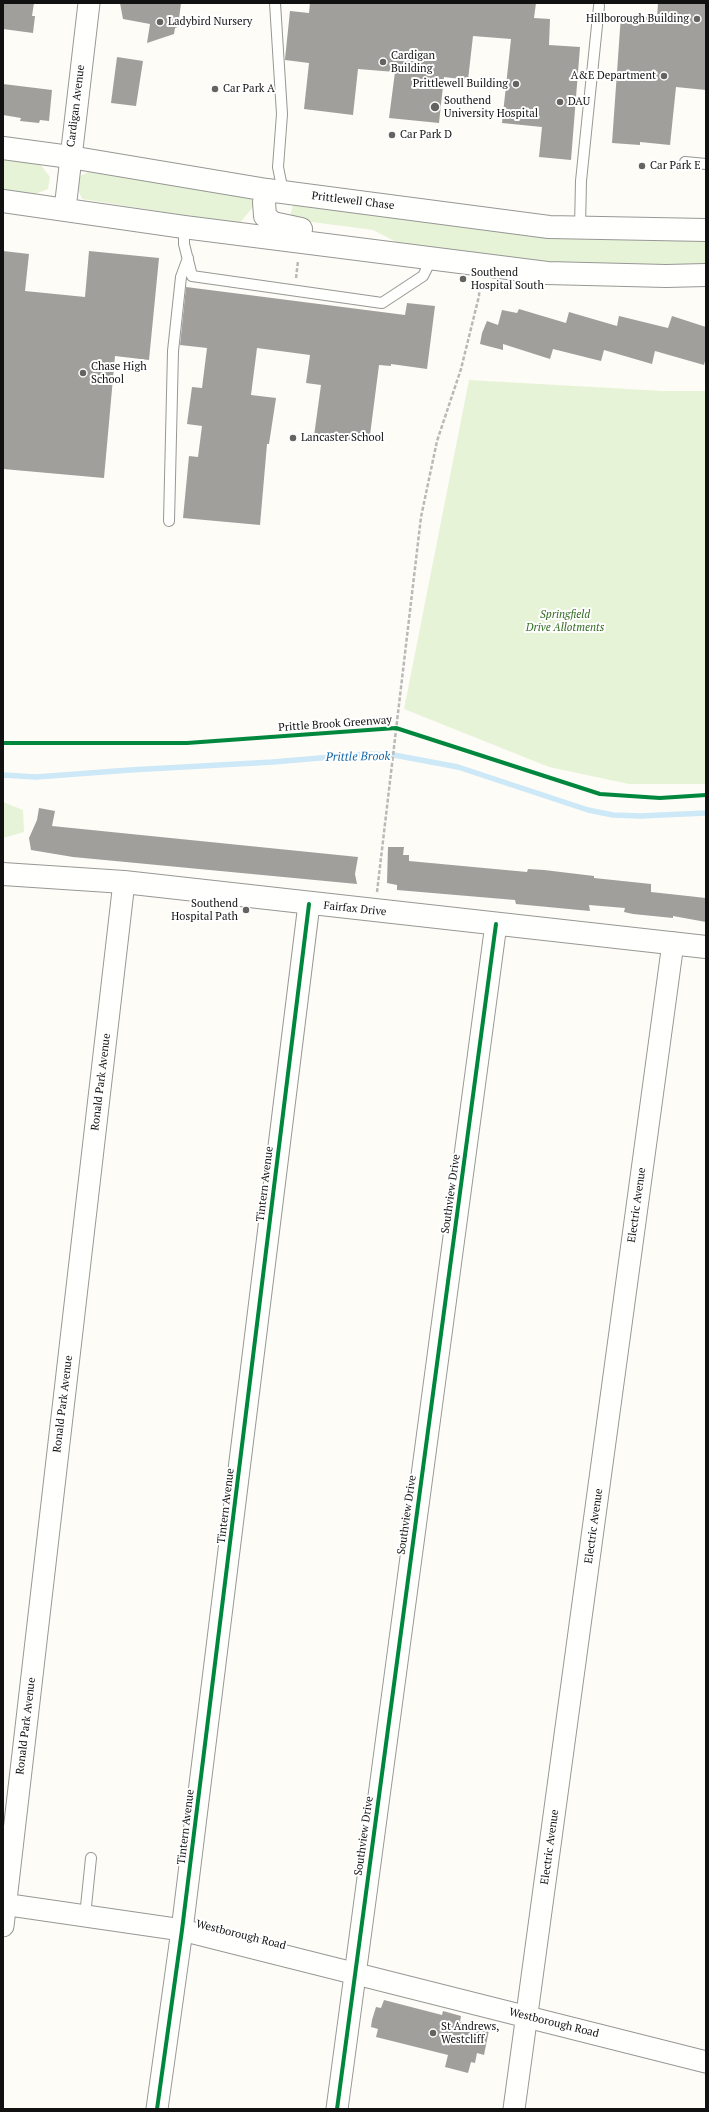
<!DOCTYPE html>
<html>
<head>
<meta charset="utf-8">
<style>
	body { margin:0 }
	#map { position:relative; width:709px; height:2112px; overflow:hidden; background:#fdfcf7; font-family:"PT Serif",serif }
	canvas { display:block }
	.frame { position:absolute; inset:0; border:4px solid #111; pointer-events:none }
</style>
</head>
<body>
<div id="map">
<canvas width="709" height="2112"></canvas>
<div class="frame"></div>
</div>
<script>
const c = document.querySelector('canvas').getContext('2d');
c.lineJoin = 'round';
function fillPath(path, color) { c.fillStyle = color; c.fill(path, 'evenodd'); }
function trace(path, color, width, dash) { c.strokeStyle = color; c.lineWidth = width; c.lineCap = dash ? 'butt' : 'round'; c.setLineDash(dash || []); c.stroke(path); }
function drawText(font, color, halo, rows, align = 'center') {
  c.font = font + ' "PT Serif",serif'; c.lineWidth = 4; c.setLineDash([]); c.textBaseline = 'middle'; c.strokeStyle = halo; c.fillStyle = color; for (const [text, x, y, turn = 0] of rows) {
    c.save(); c.translate(x, y); c.rotate((+turn || 0) * Math.PI / 180); c.textAlign = isNaN(turn) ? turn : align; if (halo) c.strokeText(text, 0, 0); c.fillText(text, 0, 0); c.restore();
  }
}
const green = new Path2D(`
	M3,159L40,164L50,177L48,189L35,194L3,189Z
	M88,172L254,198V206L239,224L82,199L77,187L78,177Z
	M293,205L473,227L592,238L706,241V266L572,265L404,246L373,230L289,219Z
	M469,380L663,391H706V784H629L549,767L404,709Z
	M3,802L23,810L24,832L3,838Z`);
const stream = new Path2D(`
	M3,775L36,777L130,770L273,762L367,754L394,755L458,767L588,810L613,815L640,816L706,813`);
const building = new Path2D(`
	M3,3H34L32,16H35L33,33L3,29Z
	M120,3H181L178,27L175,28L174,34L147,43L150,24L123,19Z
	M310,3H536L534,18L550,19L549,45L580,47L571,160L539,157L542,127L502,123L511,39L473,36L468,80L444,77L439,123L389,118L395,72L358,69L353,115L304,109L309,63L285,60V59L290,11L309,13Z
	M658,3H706V90L676,87L670,145L640,142V145L612,143L621,15L657,18Z
	M117,57L143,61L136,106L111,103Z
	M3,84L52,90L49,121L40,120L39,123L20,121L21,118L3,115Z
	M3,251L29,254L25,291L85,297L89,251L159,258L149,360L115,356L104,478L3,469Z
	M186,287L405,315L407,303L435,306L427,369L391,364V366L379,365L369,443L314,436L321,385L306,383L310,355L257,348L251,395L276,398L269,444H267L260,525L183,518L189,456L198,457L202,426L187,424L192,387L202,388L207,348L180,345Z
	M519,309L566,323L569,312L617,326L619,316L668,328L672,316L706,327V357L704,365L655,351L652,364L604,350L601,361L553,349L550,359L503,344V350L480,344L482,333L487,321L498,325L502,310L517,313Z
	M39,808L55,811L52,826L358,857L355,874L357,884L73,857L31,850L29,838L37,820Z
	M388,847H404L403,855H409V861L527,872L528,869L544,870L594,876V878L651,884V892L706,898V922L673,916V918L633,914L624,912L625,908L589,905L590,911L516,904L515,900L397,890V885L387,883Z
	M384,2000L442,2015L443,2011L461,2016L460,2022L489,2030L484,2055L477,2053L475,2063L471,2062L468,2073L445,2067L448,2055L376,2037L378,2029L371,2027L372,2020L376,2007L381,2008Z`);
const path = new Path2D(`
	M296,278L298,261
	M3,743H187L396,728L600,794L660,798L706,795
	M377,892L421,517L437,441L461,369L479,296L480,283`);
const service = new Path2D(`
	M275,3L282,114L278,167L283,192
	M685,162L706,164
	M184,227V244L192,276L382,303L423,276L432,258
	M580,227L581,181L599,6
	M169,521L173,351L181,277L188,258
	M85,1916L91,1858`);
const minor = new Path2D(`
	M65,209L89,3
	M3,1904L182,1930L706,2062
	M3,1926L124,882
	M157,2109L182,1930L309,904
	M337,2109L496,924
	M514,2109L673,943`);
const tertiary = new Path2D(`
	M3,148L70,157L267,190L549,227L706,230
	M267,190L264,202L265,216L273,223L301,229
	M3,201L184,227L547,273L666,276L706,275
	M3,874L124,882L706,947`);
const cycleway = new Path2D(`
	M3,743H187L396,728L600,794L660,798L706,795
	M157,2109L182,1930L309,904
	M337,2109L496,924`);
const markers = [
	[697,19,4,"#646362"],
	[160,22,4,"#646362"],
	[383,62,4,"#646362"],
	[664,76,4,"#646362"],
	[516,84,4,"#646362"],
	[215,89,4,"#646362"],
	[560,102,4,"#646362"],
	[435,107,5,"#646362"],
	[392,135,4,"#646362"],
	[642,166,4,"#646362"],
	[463,279,4,"#646362"],
	[83,373,4,"#646362"],
	[293,438,4,"#646362"],
	[246,910,4,"#646362"],
	[433,2033,4,"#646362"]
];
const poiNames = [
	["Hillborough Building",689,19,"right"],
	["Ladybird Nursery",168,22],
	["Cardigan",391,56],
	["Building",391,69],
	["A&E Department",656,76,"right"],
	["Prittlewell Building",508,84,"right"],
	["Car Park A",223,89],
	["Southend",444,101],
	["University Hospital",444,114],
	["DAU",568,102],
	["Car Park D",400,135],
	["Car Park E",650,166],
	["Southend",471,273],
	["Hospital South",471,286],
	["Chase High",91,367],
	["School",91,380],
	["Lancaster School",301,438],
	["Southend",238,904,"right"],
	["Hospital Path",238,917,"right"],
	["St Andrews,",441,2027],
	["Westcliff",441,2040]
];
const streetNames = [
	["Cardigan Avenue",76,106,-83],
	["Prittlewell Chase",353,201,7],
	["Prittle Brook Greenway",335,724,-4],
	["Fairfax Drive",355,909,6],
	["Ronald Park Avenue",101,1082,-83],
	["Tintern Avenue",265,1184,-83],
	["Southview Drive",451,1194,-82],
	["Electric Avenue",637,1205,-82],
	["Ronald Park Avenue",63,1404,-83],
	["Tintern Avenue",226,1506,-83],
	["Southview Drive",407,1515,-82],
	["Electric Avenue",594,1526,-82],
	["Ronald Park Avenue",26,1726,-83],
	["Tintern Avenue",186,1827,-83],
	["Southview Drive",364,1836,-82],
	["Electric Avenue",550,1847,-82],
	["Westborough Road",241,1935,14],
	["Westborough Road",554,2023,14]
];
const parkNames = [
	["Springfield",565,615],
	["Drive Allotments",565,628]
];
const waterNames = [
	["Prittle Brook",358,757,-1]
];
fillPath(green, '#e7f3d7');
trace(stream, '#cde8f7', 5.5);
fillPath(building, '#a19f9c');
trace(service, '#979795', 12);
trace(minor, '#979795', 23);
trace(tertiary, '#979795', 24);
trace(path, '#b9b9b8', 2.5, [4, 2]);
trace(service, '#fffffe', 10);
trace(minor, '#fffffe', 21);
trace(tertiary, '#fffffe', 22);
trace(cycleway, '#00873e', 4);
for (const [x, y, r, color] of markers) { const dot = new Path2D(); dot.arc(x, y, r, 0, 2 * Math.PI); c.fillStyle = color; c.fill(dot); trace(dot, '#fff', 1.5); }
drawText('11px', '#111', '#fff', poiNames, 'left');
drawText('11px', '#111', '#fff', streetNames);
drawText('italic 11px', '#2f6b1f', '#fff', parkNames);
drawText('italic 12px', '#1768a6', '#fff', waterNames);
</script>
</body>
</html>
